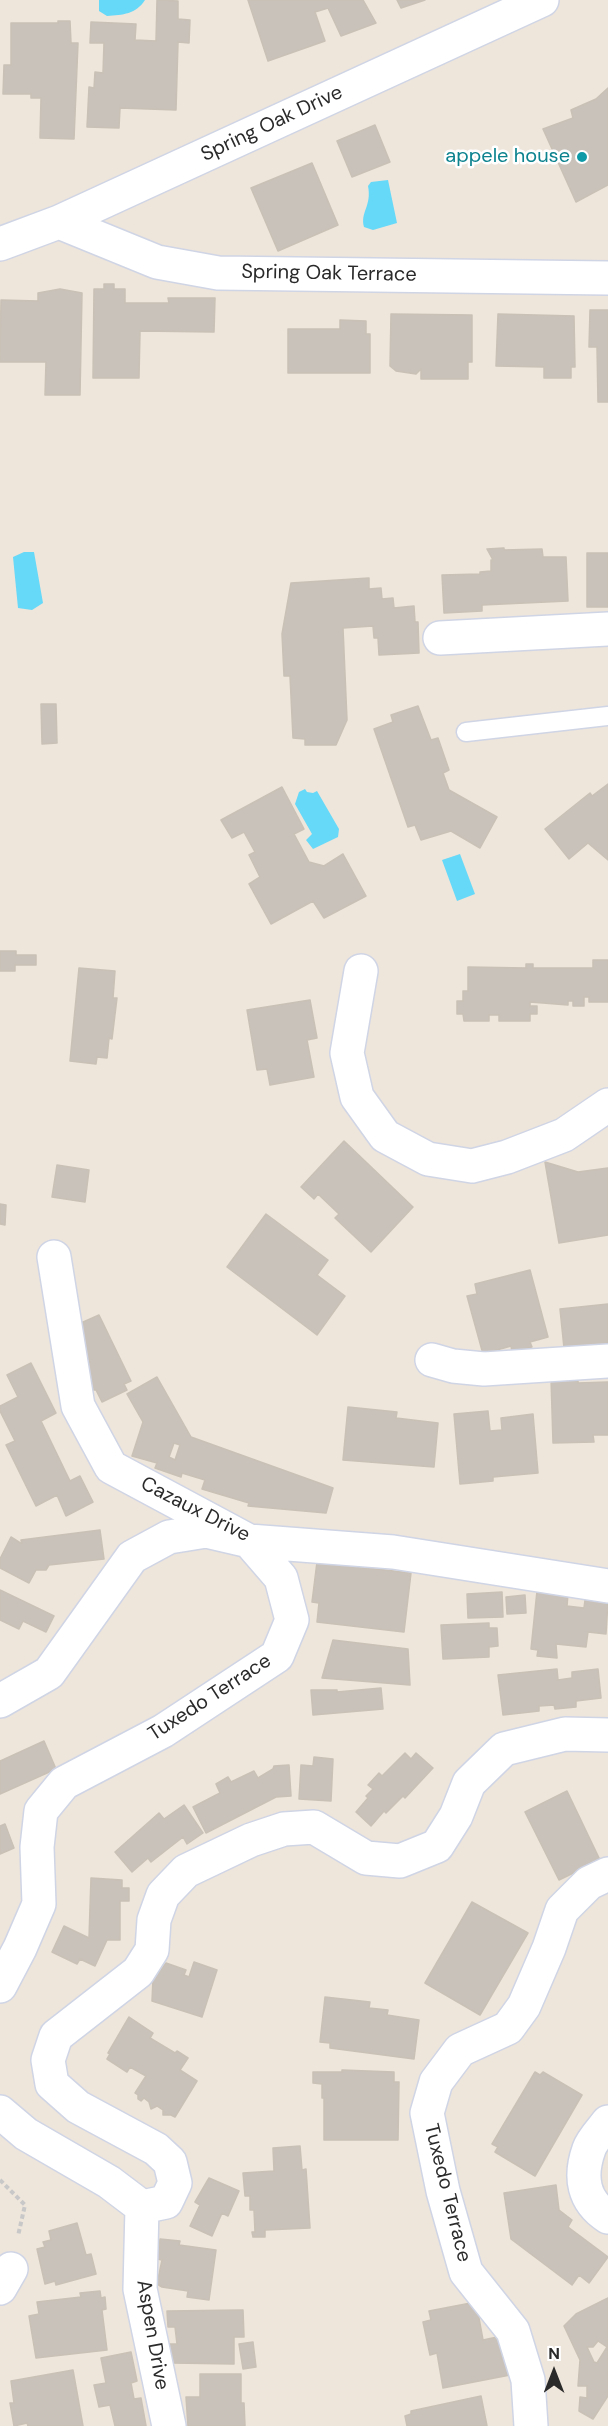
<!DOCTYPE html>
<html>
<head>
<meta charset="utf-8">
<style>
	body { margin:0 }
	#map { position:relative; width:608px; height:2426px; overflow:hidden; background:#eee5db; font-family:"DM Sans",sans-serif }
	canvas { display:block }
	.north { position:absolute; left:524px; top:2342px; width:60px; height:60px; -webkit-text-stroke:4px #fff; paint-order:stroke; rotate:0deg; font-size:16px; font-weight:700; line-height:24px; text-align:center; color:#2a2a2a }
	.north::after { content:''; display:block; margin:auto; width:21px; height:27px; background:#2a2a2a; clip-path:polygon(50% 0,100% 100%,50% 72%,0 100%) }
</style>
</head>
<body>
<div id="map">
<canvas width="608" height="2426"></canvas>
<div class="north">N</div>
</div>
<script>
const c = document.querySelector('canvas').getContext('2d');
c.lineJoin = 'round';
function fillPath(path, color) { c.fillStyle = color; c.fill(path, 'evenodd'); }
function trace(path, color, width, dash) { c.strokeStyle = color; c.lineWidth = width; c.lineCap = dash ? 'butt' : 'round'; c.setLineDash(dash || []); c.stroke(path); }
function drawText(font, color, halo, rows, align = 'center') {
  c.font = font + ' "DM Sans",sans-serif'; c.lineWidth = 5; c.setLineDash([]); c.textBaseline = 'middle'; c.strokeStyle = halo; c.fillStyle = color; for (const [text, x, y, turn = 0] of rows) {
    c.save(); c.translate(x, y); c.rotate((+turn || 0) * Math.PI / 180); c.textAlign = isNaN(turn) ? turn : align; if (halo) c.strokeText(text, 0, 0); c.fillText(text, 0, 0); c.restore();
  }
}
const water = new Path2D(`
	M99,0H145C136,14 123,15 107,16L99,11Z
	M388,180L397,223L373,230L364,227C360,212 372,206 368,186L371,182Z
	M24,552H34L43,603L32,610L18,608L13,557Z
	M305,789L307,792L313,793L317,791L339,829L338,837L313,849L306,840L312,834L295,804L299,792Z
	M460,854L475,894L457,901L442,860Z`);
const building = new Path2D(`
	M157,0L178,1V19L190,20L189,43L178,42L176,110L120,108L119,128L87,127L89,87L94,88L95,72L103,73L104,43H90L91,22L136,24L135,40L156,41Z
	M248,0H363L376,23L341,36L328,8L315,12L325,41L268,61Z
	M397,0H425L401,8Z
	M58,21H70L71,43H78L74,139L40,138L41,98H31V94H3L4,65H11V23H58Z
	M608,88V185L576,202L543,129L573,118L571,110L596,99Z
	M375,125L390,162L352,177L337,141Z
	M312,163L338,225L278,251L251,188Z
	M104,284H114V289H125V303H169L168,298H215L214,332L140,331L139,378H93L94,289H104Z
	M60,289L82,293L80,395H45L46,362H0L1,300L38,301V293Z
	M590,310H608V402H598L597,347H589Z
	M391,314L472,315V362H468V379H421V369L416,374L396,371L390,366Z
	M498,314L574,316L575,367H571V378H544V367L496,366Z
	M340,320L366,321V334H370V373H288V329H340Z
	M504,548V550L542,549L543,557H566L568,601L482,605V611L444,613L442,575L480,574V572L491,571V560H493L487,549Z
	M587,553H608V607H587Z
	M369,578V589L381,588L382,599L393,598L394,608L414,606L415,622H418L419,653L379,655L378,638H374L373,626L343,628L347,720L336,745H305V739L293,738L290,676H284L282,634L291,583Z
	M41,704H56L57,743L42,744Z
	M418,706L431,740L438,738L449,770L443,773L449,790L497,817L480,848L451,831L421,840L415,825L408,827L374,729L393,722L391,715Z
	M608,784V860L588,843L569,859L545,829L590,793L592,796Z
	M282,787L304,829L294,834L309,862L324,866L343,854L366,896L324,918L313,901L271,924L249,884L260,877L249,855L255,852L244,832L232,838L221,820Z
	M0,951H16V955H36V965H15V971H0Z
	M593,960H608V1002H589V997H584V1006H573V1001H568V1005L530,1002V1006H537V1014H530V1021H499V1015H489V1021H464L463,1014H457V1001H463V991H468V967L526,968V964H533V968H593Z
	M79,968L115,971L113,998H117L112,1039L109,1038L107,1058L97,1057L96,1064L70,1061Z
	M310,1000L317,1038L307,1040L314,1077L270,1085L267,1069L257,1070L247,1010Z
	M344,1141L413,1207L371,1252L335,1218L339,1214L318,1194L314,1199L301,1187Z
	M545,1162L578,1172L608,1168V1235L559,1243Z
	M57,1165L89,1170L85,1202L52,1197Z
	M0,1204L6,1205L5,1225L0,1224Z
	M266,1214L328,1260L317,1275L345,1296L317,1335L227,1267Z
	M530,1270L548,1337L530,1342L532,1347L512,1352L511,1346L483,1354L467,1296L477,1294L475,1284Z
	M608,1304V1344L564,1348L560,1309Z
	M99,1315L131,1381L124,1384L127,1390L102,1402L96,1390H91L84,1365L90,1362L72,1327Z
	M31,1363L56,1413L41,1421L70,1481L80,1476L93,1502L66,1516L57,1495L36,1506L6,1445L15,1441L0,1411V1406L18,1397L7,1375Z
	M157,1377L191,1437L333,1488L326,1513L248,1506L249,1503L202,1489L205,1480L182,1473L181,1477L155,1468L157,1463L132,1456L143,1422L127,1394ZM174,1443L180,1445L175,1460L169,1457Z
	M578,1377V1383L608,1382V1435H593L594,1442L553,1443L551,1378Z
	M348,1407L397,1412L396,1418L438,1423L434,1467L343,1460Z
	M488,1411L490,1431L502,1430L501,1418L533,1414L538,1473L493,1477V1481L460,1484L454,1414Z
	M100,1530L104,1559L49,1565L46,1570H36L29,1583L0,1568V1559L11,1537L22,1544L21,1540Z
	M317,1562L411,1573L404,1632L317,1622L319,1603L312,1602Z
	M0,1590L54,1616L46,1632L23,1621L19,1629L0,1620Z
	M537,1591L568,1594L567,1606L584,1608L585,1600L608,1601L606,1634L588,1632L586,1647L556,1644L557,1658L537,1656L538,1650L531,1649Z
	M502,1592L503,1617L468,1618L467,1594Z
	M525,1595L526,1613L507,1614L506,1597Z
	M489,1623V1628H497L498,1646L489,1647V1657L443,1659L441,1625Z
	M333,1640L408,1649L410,1685L322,1678Z
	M557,1669L558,1680L572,1678V1672L598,1669L601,1698L576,1701V1707L555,1709L554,1705L539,1706V1711L503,1715L498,1675Z
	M381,1688L383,1709L313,1715L311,1690H337V1692Z
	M44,1741L56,1769L0,1794V1761Z
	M405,1753L411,1759L416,1753L433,1768L405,1798L403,1796L386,1813L384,1811L371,1826L356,1812L368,1798L366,1796L373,1789L368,1785L379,1773L382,1776Z
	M314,1757L333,1759L331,1801L299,1799L301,1765L313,1766Z
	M289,1765L291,1796L276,1797L206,1833L193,1807L220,1793L216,1784L228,1777L231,1782L254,1771L258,1778L273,1769L274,1766Z
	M567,1791L600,1860L559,1880L525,1812Z
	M184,1805L203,1833L187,1844L183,1837L151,1862L148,1858L132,1872L115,1852L159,1813L164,1819Z
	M5,1824L14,1848L0,1854V1826Z
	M91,1878L122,1880V1888H129V1901H120V1940H107L95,1966L80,1959L77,1964L52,1952L64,1926L89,1938Z
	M472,1902L528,1933L480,2015L425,1983Z
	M194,1962L217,1970L202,2017L152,2001L153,1979L166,1963L186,1970L184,1975L189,1977Z
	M325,1997L370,2002L369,2008L388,2010L387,2015L419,2020L414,2059L330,2048V2043L320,2042Z
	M129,2017L153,2033L150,2038L175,2053L177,2051L188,2058L180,2070L197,2081L175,2117L171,2115H163V2110L157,2106L151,2109L149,2102L144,2098L141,2101L138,2099V2095L135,2093L146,2076L130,2067L127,2072L107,2059L110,2054L108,2053Z
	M342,2070L394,2072V2082H399L398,2140H324V2098H322V2084L313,2083V2072H342Z
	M535,2072L540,2075L543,2072L582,2095L535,2176L495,2152L498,2147L492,2144Z
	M300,2146L302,2170L306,2169L310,2228L265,2230V2237H253L252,2232H255L254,2210H250V2196H245L243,2173L274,2171L273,2148Z
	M209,2178L239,2191L228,2216L222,2213L212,2236L190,2226L200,2205L195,2202Z
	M556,2185L559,2210L572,2220L568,2227L608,2257L589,2283L579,2275L572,2285L511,2239L504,2193Z
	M77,2223L86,2255L91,2254L96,2274L56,2285L55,2281L45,2284L37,2249L45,2247L43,2242L51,2240L49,2231Z
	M160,2239L180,2241L179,2245L216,2250L209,2300L187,2297L188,2291L162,2287L157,2284L162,2260L157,2259Z
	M100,2291L101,2298L105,2297L106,2309L102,2310L107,2350L36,2358L29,2316L39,2314L37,2302L81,2297L80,2293Z
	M608,2298V2396L593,2419L579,2411L580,2397L587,2398V2386H578L580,2360L564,2326L576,2314ZM598,2341L607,2347L597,2363L594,2362L587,2347H593Z
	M476,2302L483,2340L502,2336L510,2375L443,2388L437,2353L430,2355L423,2322L431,2320L429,2311Z
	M243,2310L244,2337H234V2364L173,2363L169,2344H177L175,2327H168L167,2311Z
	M253,2342L256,2367L243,2369L239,2344Z
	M131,2352L137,2381L131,2383L134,2399L141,2398L146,2426H115L110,2405L99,2407L94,2385L106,2383L101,2358Z
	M73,2370L83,2426H28L27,2423L14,2426L10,2403H14L11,2381Z
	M200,2374H241V2403H244L245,2426H188L186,2397H200Z
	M481,2396L487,2426H407L405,2416L411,2414V2411Z`);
const path = new Path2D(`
	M0,2180L25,2205L18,2236`);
const service = new Path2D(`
	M466,732L608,716`);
const minor = new Path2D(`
	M59,222L157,262L218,273L608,278
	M0,244L59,222L542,0
	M440,638L608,629
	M361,971L347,1053L357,1097L385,1136L428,1159L472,1166L507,1157L564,1135L608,1105
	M54,1257L78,1406L111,1467L249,1541L393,1552L608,1586
	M432,1360L453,1366L484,1369L608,1361
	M0,1701L49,1673L132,1557L169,1537L206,1531L249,1541L281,1578L292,1620L277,1656L163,1731L64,1783L41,1811L37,1847L39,1904L20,1948L0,1986
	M0,2112L26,2134L109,2182L142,2207L166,2202L175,2183L170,2162L156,2149L78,2107L52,2084L48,2060L56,2036L138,1972L152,1950L154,1920L163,1895L186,1871L251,1840L284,1829L314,1827L366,1858L400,1861L437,1846L456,1816L469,1783L504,1749L565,1734L608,1735
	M608,2122C602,2130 592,2140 589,2149C579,2177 583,2201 608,2217
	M142,2207L140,2289L169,2426
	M0,2288L11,2269
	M531,2426L528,2380L513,2331L466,2272L443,2191L427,2113L436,2082L460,2050L508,2028L524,2006L549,1948L562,1910L589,1883L608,1874`);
const markers = [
	[582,157,6,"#0f9aa8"]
];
const streetNames = [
	["Spring Oak Drive",272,124,-25],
	["Spring Oak Terrace",329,274,1],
	["Cazaux Drive",195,1510,27],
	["Tuxedo Terrace",210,1698,-33],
	["Tuxedo Terrace",447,2193,76],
	["Aspen Drive",152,2335,80]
];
const cultureNames = [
	["appele house",570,157]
];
fillPath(water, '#66d9f8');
fillPath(building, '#c9c2bb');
trace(building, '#c9c1b5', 1.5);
trace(service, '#d0d5e5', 21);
trace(minor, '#d0d5e5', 36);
trace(path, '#c8c8c8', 4, [4.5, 3]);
trace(service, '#fff', 18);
trace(minor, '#fff', 33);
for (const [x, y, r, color] of markers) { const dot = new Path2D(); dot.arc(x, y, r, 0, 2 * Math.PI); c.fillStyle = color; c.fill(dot); trace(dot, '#fff', 2); }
drawText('20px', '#2a2a2a', '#fff', streetNames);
drawText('20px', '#0d838f', '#fff', cultureNames, 'right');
</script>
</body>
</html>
